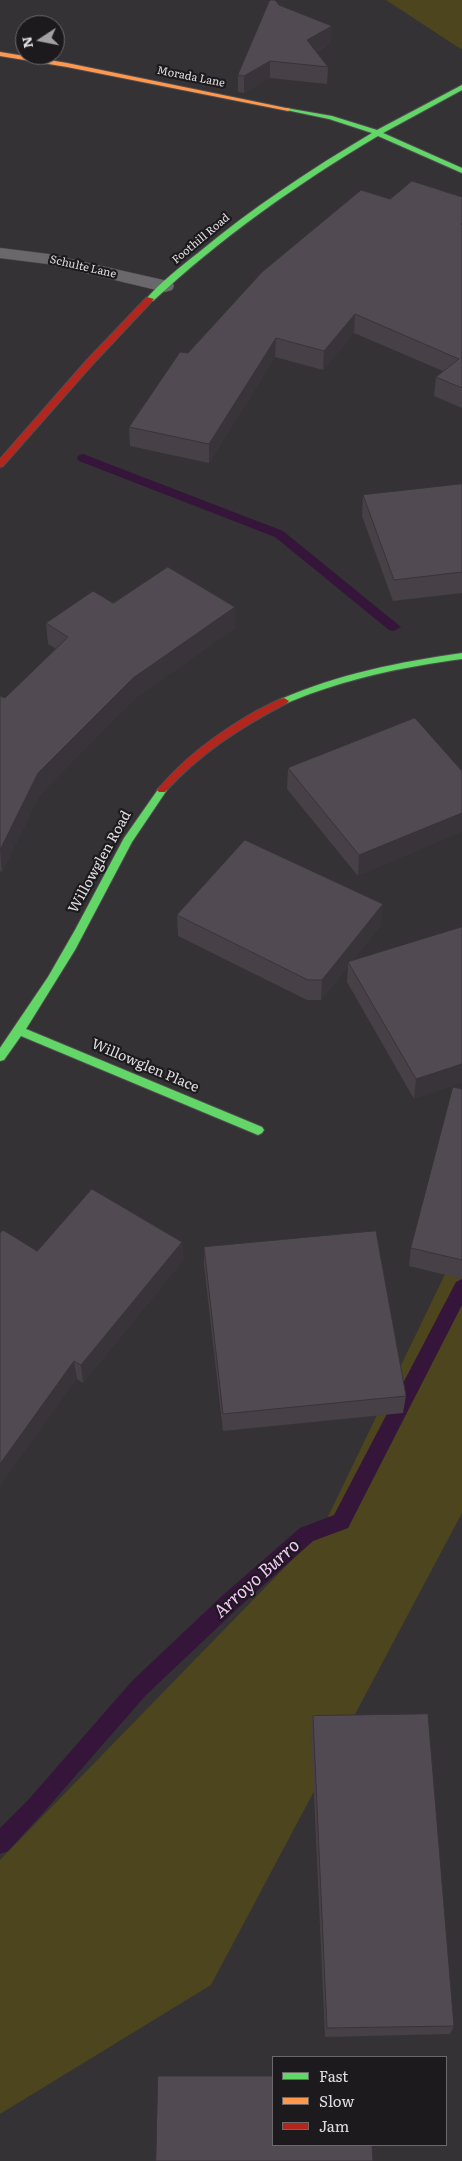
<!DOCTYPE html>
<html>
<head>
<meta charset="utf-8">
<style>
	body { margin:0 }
	#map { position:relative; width:462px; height:2161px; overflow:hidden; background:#343235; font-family:Literata,serif }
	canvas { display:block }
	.legend { position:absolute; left:272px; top:2056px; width:175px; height:90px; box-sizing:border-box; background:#1c1a1c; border:1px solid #6a686b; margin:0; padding:6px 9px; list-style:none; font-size:15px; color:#e0dde1 }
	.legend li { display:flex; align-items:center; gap:10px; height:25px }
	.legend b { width:25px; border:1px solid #6a686b }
	.north { position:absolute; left:15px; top:15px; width:50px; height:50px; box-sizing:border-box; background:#1c1a1c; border:1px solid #6a686b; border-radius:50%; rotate:259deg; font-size:14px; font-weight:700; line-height:20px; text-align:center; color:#e0dde1 }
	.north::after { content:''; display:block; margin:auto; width:18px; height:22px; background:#a4a1a5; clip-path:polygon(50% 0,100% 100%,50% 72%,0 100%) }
</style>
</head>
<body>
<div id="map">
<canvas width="462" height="2161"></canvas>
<ul class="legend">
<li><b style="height:6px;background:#63d668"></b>Fast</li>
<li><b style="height:6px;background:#ff974d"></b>Slow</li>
<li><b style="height:6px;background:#b3261e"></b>Jam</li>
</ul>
<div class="north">N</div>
</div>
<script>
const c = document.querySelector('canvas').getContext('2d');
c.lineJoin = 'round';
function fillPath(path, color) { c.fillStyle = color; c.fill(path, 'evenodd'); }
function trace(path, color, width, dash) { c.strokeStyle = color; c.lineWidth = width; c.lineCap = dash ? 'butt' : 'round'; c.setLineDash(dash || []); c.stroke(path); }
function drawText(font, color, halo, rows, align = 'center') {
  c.font = font + ' Literata,serif'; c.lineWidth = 4.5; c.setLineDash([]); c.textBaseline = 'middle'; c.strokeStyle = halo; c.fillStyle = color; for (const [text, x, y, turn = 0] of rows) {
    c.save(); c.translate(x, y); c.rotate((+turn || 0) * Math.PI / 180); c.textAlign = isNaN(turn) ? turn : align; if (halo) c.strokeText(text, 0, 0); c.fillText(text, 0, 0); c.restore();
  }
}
const green = new Path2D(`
	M386,0H462V49L456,46Z
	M462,1239V1513L211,1985L0,2114V1860L322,1529Z`);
const stream = new Path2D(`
	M83,454L283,531L401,627L394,631L389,630L275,537L79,461L77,458L79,455Z
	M462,1279V1305L348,1528L313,1541L237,1609L146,1695L43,1813L8,1851L0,1854V1828L29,1799L132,1681L223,1595L300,1528L334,1515L456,1282Z`);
const street = new Path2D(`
	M0,248L48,254L172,282L174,286L172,290L165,292L48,264L0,258Z`);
const fast = new Path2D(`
	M462,85V90L383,133L462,168V173L378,136C297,184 222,237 153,301L146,299C161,282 180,267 198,253C252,208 311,169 372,133L329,119L286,110V108L332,116L377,130Z
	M462,653V659C402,667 344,679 287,703L284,704L279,701L281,699C339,674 399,662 462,653Z
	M162,787L167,790L132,842L75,950L26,1029L262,1127L264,1130L262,1133L258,1135L21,1036L4,1060L0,1061V1048L48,977L75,930L124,838L159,788Z`);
const slow = new Path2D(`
	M0,52L67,63L291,109L288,111L67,67L0,56Z`);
const jam = new Path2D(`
	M147,297L154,299L92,365L3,466L0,467V459L86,361Z
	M284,698L289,701L287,703C241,727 200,753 165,792H159L157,790L159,788C186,756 219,732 256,711C265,707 274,701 284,698Z`);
const wall = new Path2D(`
	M279,5L331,43L316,52L328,67L327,84L270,78L244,93L238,92V75Z
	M462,197V408L434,396L436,377L443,371L354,333L323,370L275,357L209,463L130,446L129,427L188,353L390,199Z
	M462,484V593L393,601L362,516L363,495Z
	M113,603L235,628L134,699L40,794L2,872L0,871V696L5,698L56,649L48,644L46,623Z
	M415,718L358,876L287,789L288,768Z
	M177,915L381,925L352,961L462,927L414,1099L347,982L348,966L321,1000H307L178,936Z
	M462,1089V1279L409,1266L411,1248Z
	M182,1242L183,1260L83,1383L77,1379L37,1251Z
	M204,1247L406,1396L403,1413L223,1431L204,1265Z
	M313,1716L454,2026L450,2034L325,2037L311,1729Z`);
const shadedWall = new Path2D(`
	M332,26L331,43L306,57L307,40Z
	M270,61V78L244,93V76Z
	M355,314L354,333L323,370L324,351Z
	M276,338L275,357L209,463V444Z
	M235,607V628L134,699L40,794L2,872L0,850L38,773L133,678Z
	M462,813V832L358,876L359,855Z
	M383,904L381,925L350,964L348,962V966L321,1000L322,980Z
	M462,1064V1083L414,1099L416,1079Z
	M182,1242L183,1260L83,1383L81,1365Z
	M74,1361L77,1379L0,1486V1464Z`);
const building = new Path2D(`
	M270,0H275L279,5L332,26L307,40L328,67L270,61L244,76L238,75Z
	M412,181L462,197V223L461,224L462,225V388L436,377L459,359L355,314L324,351L276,338L209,444L129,427L180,352L188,353L262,272L361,190L390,199Z
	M462,484V572L394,580L363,495Z
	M168,567L235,607L133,678L38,773L0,850V696L5,698L68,637L46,623L93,591L113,603Z
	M415,718L462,771V813L359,855L288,768Z
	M245,840L383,904L322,980H308L177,915Z
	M462,927V1064L416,1079L348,962Z
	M453,1087L462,1089V1260L411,1248Z
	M92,1189L182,1242L81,1365L74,1361L0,1464V1233L3,1230L37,1251Z
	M376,1231L406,1396L223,1414L204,1247Z
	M428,1714L454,2026L327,2028L313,1716Z
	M158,2076H273V2145H372L373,2161H156Z`);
const farStreetnames = [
	["Morada Lane",191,77,11],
	["Foothill Road",201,239,-40],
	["Schulte Lane",83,267,13]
];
const streetNames = [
	["Willowglen Road",100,862,-61],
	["Willowglen Place",145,1066,23]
];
const nearWaternames = [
	["Arroyo Burro",257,1579,-42]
];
fillPath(green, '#4c451e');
fillPath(stream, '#35153a');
trace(street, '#504d50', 1);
trace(fast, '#504d50', 2);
trace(slow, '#504d50', 2);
trace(jam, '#504d50', 2);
fillPath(street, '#6a686a');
fillPath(fast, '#63d668');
fillPath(slow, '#ff974d');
fillPath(jam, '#b3261e');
fillPath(wall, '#474047');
fillPath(shadedWall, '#393439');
fillPath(building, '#524a52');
trace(building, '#393439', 1);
drawText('11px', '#e0dde1', '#1c1a1c', farStreetnames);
drawText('14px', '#e0dde1', '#1c1a1c', streetNames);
drawText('italic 18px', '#f7c6fc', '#1c1a1c', nearWaternames);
</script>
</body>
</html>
